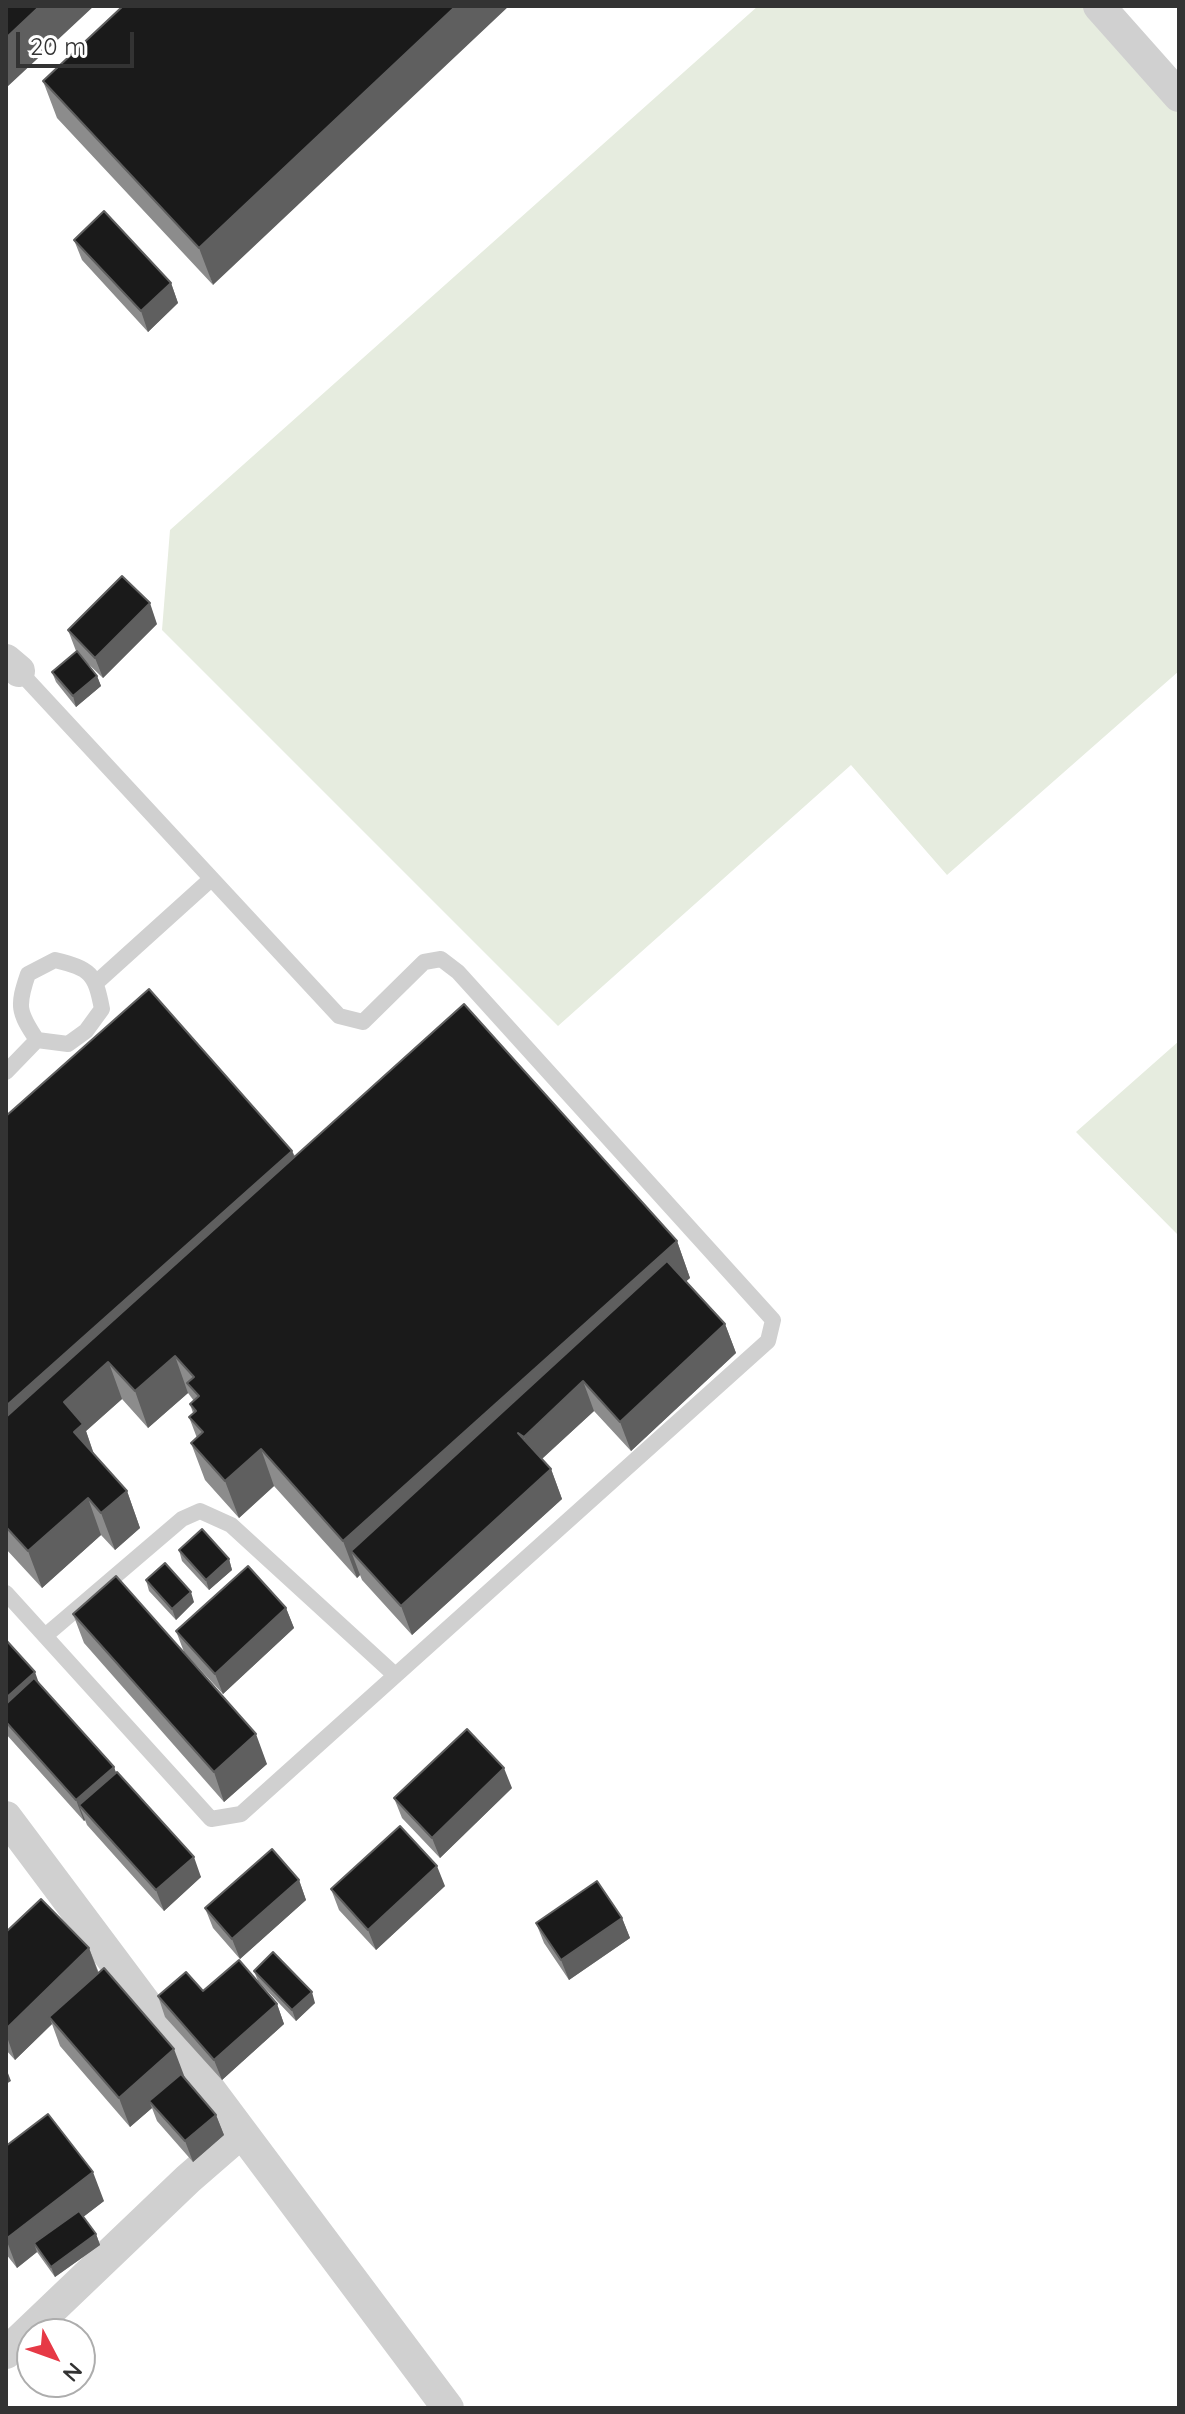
<!DOCTYPE html>
<html>
<head>
<meta charset="utf-8">
<style>
	body { margin:0 }
	#map { position:relative; width:1185px; height:2414px; overflow:hidden; background:#fff; font-family:Quicksand,sans-serif }
	canvas { display:block }
	.frame { position:absolute; inset:0; border:8px solid #333; pointer-events:none }
	.north { position:absolute; left:16px; top:2318px; width:80px; height:80px; box-sizing:border-box; background:#fff; border:2px solid #adadad; border-radius:50%; rotate:131deg; font-size:22px; font-weight:700; line-height:32px; text-align:center; color:#333 }
	.north::after { content:''; display:block; margin:auto; width:28px; height:36px; background:#e63946; clip-path:polygon(50% 0,100% 100%,50% 72%,0 100%) }
	.scale { position:absolute; left:16px; top:32px; width:118px; height:36px; box-sizing:border-box; border:4px solid #333; border-top:0; padding-left:10px; font-size:24px; line-height:28px; white-space:nowrap; color:#333; -webkit-text-stroke:6px #fff; paint-order:stroke }
</style>
</head>
<body>
<div id="map">
<canvas width="1185" height="2414"></canvas>
<div class="frame"></div>
<div class="north">N</div>
<div class="scale">20 m</div>
</div>
<script>
const c = document.querySelector('canvas').getContext('2d');
c.lineJoin = 'round';
function fillPath(path, color) { c.fillStyle = color; c.fill(path, 'evenodd'); }
function trace(path, color, width, dash) { c.strokeStyle = color; c.lineWidth = width; c.lineCap = dash ? 'butt' : 'round'; c.setLineDash(dash || []); c.stroke(path); }
const green = new Path2D(`
	M758,6H1082L1179,112V671L947,875L851,765L558,1026L162,630L170,530Z
	M1179,1041V1236L1076,1132Z`);
const service = new Path2D(`
	M55,960C91,969 95,973 102,1009L86,1031L68,1044L37,1040C18,1012 17,1006 28,974Z
	M97,982L210,880
	M6,1072L37,1040
	M6,1593L211,1819L241,1814L768,1341L773,1320L458,972L441,959L424,962L363,1022L339,1016L19,671
	M45,1636L182,1519L200,1511L231,1525L395,1675`);
const minor = new Path2D(`
	M1099,6L1179,96
	M6,660L19,671
	M6,1817L448,2408
	M6,2353L188,2179L241,2133`);
const wall = new Path2D(`
	M123,6L213,285L57,118L43,81Z
	M74,240L171,283L178,303L148,332L82,260Z
	M157,624L103,678L83,659L97,676L101,686L76,707L56,682L52,672L76,651L68,630Z
	M6,1116L292,1151L295,1156L677,1241L690,1278L686,1281L725,1324L736,1353L631,1451L594,1411L542,1459L551,1469L562,1499L412,1635L362,1580L360,1575L357,1578L274,1486L239,1518L205,1480L191,1443L197,1438L189,1417L193,1413L190,1404L194,1401L188,1393L148,1428L122,1399L86,1431L94,1454L127,1491L140,1528L115,1550L101,1535L42,1588L6,1549Z
	M179,1550L229,1559L232,1570L209,1590L182,1561Z
	M146,1580L194,1602L176,1620L149,1591Z
	M286,1608L294,1628L223,1694L184,1652L176,1631Z
	M73,1614L267,1764L224,1802L84,1643Z
	M6,1640L39,1683L114,1767L116,1773L201,1877L164,1911L87,1825L85,1820L84,1821L6,1734Z
	M512,1788L440,1858L402,1818L394,1798Z
	M299,1880L306,1900L240,1959L213,1928L205,1908Z
	M445,1886L376,1950L339,1910L331,1889Z
	M622,1918L630,1938L569,1980L544,1943L536,1923Z
	M6,1932L89,1948L99,1973L216,2115L224,2135L193,2162L157,2121L152,2108L130,2127L60,2046L52,2024L15,2060L6,2050Z
	M254,1971L315,2003L296,2021L258,1981Z
	M203,1991L277,2004L284,2024L222,2080L165,2017L158,1996Z
	M6,2146L104,2201L83,2217L96,2234L100,2245L55,2277L37,2252L17,2268L6,2254Z`);
const shadedWall = new Path2D(`
	M40,6H94L6,88V38Z
	M456,6H509L213,285L199,248Z
	M171,283L178,303L148,332L141,311Z
	M150,603L157,624L103,678L95,658Z
	M97,676L101,686L76,707L73,696Z
	M292,1151L306,1188L109,1363L122,1399L86,1431L96,1461L6,1455V1406Z
	M677,1241L690,1278L367,1568L351,1551L360,1575L357,1578L343,1541Z
	M725,1324L736,1353L631,1451L620,1422Z
	M175,1356L188,1393L148,1428L135,1391Z
	M583,1381L594,1411L534,1466L524,1437Z
	M261,1449L274,1486L239,1518L225,1481Z
	M551,1469L562,1499L412,1635L401,1606Z
	M127,1491L140,1528L115,1550L101,1513Z
	M88,1498L101,1535L42,1588L28,1551Z
	M229,1559L232,1570L209,1590L206,1580Z
	M191,1592L194,1602L176,1620L172,1609Z
	M286,1608L294,1628L223,1694L215,1674Z
	M35,1672L42,1692L6,1722V1698Z
	M256,1734L267,1764L224,1802L214,1772Z
	M114,1767L121,1787L79,1805L85,1820L84,1821L76,1800Z
	M504,1768L512,1788L440,1858L432,1838Z
	M194,1857L201,1877L164,1911L156,1890Z
	M437,1866L445,1886L376,1950L368,1930Z
	M299,1880L306,1900L240,1959L232,1939Z
	M622,1918L630,1938L569,1980L561,1960Z
	M89,1948L100,1978L49,2017L52,2024L15,2060L6,2034V2029Z
	M312,1992L315,2003L296,2021L292,2010Z
	M277,2004L284,2024L222,2080L214,2060Z
	M174,2049L185,2078L149,2101L152,2108L130,2127L119,2098Z
	M6,2068L11,2081L6,2084Z
	M216,2115L224,2135L193,2162L185,2141Z
	M93,2172L104,2201L39,2251L34,2243L37,2252L17,2268L6,2239Z
	M96,2234L100,2245L55,2277L51,2267Z`);
const building = new Path2D(`
	M6,6H40L6,38Z
	M123,6H456L199,248L43,81Z
	M104,211L171,283L141,311L74,240Z
	M122,576L150,603L95,658L68,630Z
	M77,651L97,676L73,696L52,672Z
	M149,989L292,1151L6,1406V1116Z
	M464,1004L677,1241L343,1541L261,1449L225,1481L191,1443L203,1432L189,1417L196,1411L190,1404L199,1396L187,1383L194,1377L175,1356L135,1391L108,1362L64,1402L83,1424L74,1432L127,1491L101,1513L88,1498L28,1551L6,1527V1417Z
	M667,1261L725,1324L620,1422L583,1381L524,1437L518,1433L551,1469L401,1606L351,1551Z
	M202,1529L229,1559L206,1580L179,1550Z
	M165,1563L191,1592L172,1609L146,1580Z
	M248,1566L286,1608L215,1674L176,1631Z
	M116,1576L256,1734L214,1772L73,1614Z
	M6,1640L35,1672L6,1698Z
	M34,1678L114,1767L76,1800L6,1722V1704Z
	M467,1729L504,1768L432,1838L394,1798Z
	M117,1772L194,1857L156,1890L79,1805Z
	M400,1826L437,1866L368,1930L331,1889Z
	M272,1849L299,1880L232,1939L205,1908Z
	M597,1881L622,1918L561,1960L536,1923Z
	M41,1899L89,1948L6,2029V1932Z
	M273,1952L312,1992L292,2010L254,1971Z
	M239,1960L277,2004L214,2060L158,1996L186,1972L203,1991Z
	M104,1968L174,2049L119,2098L49,2017Z
	M181,2074L216,2115L185,2141L149,2101Z
	M48,2114L93,2172L6,2239V2146Z
	M79,2211L96,2234L51,2267L34,2243Z`);
fillPath(green, '#e6ecdf');
trace(service, '#d0d0d0', 16);
trace(minor, '#d0d0d0', 32);
fillPath(wall, '#8c8c8c');
fillPath(shadedWall, '#5f5f5f');
fillPath(building, '#1a1a1a');
trace(building, '#5f5f5f', 2);
</script>
</body>
</html>
